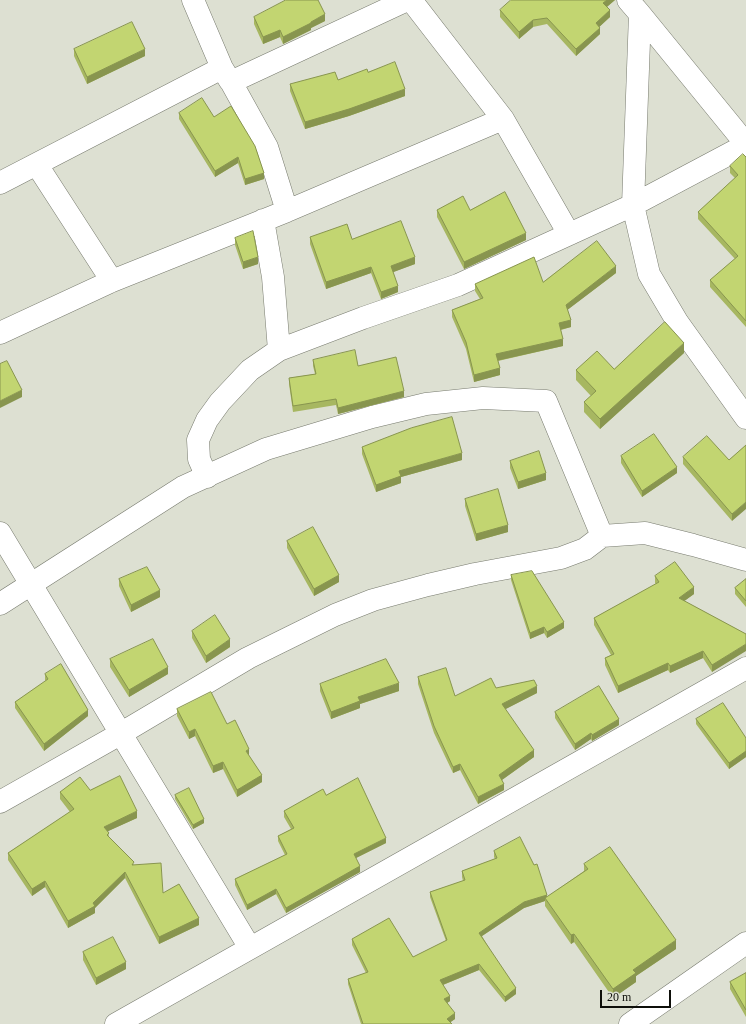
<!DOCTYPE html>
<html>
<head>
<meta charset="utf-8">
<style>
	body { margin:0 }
	#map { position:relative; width:746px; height:1024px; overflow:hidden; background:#dde0d2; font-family:"Times New Roman",serif }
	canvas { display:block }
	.scale { position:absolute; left:600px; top:990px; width:71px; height:18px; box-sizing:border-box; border:2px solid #0e0f0a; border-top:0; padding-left:5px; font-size:12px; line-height:14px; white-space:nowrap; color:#0e0f0a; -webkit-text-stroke:3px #dde0d2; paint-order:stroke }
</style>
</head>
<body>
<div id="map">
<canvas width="746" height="1024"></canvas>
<div class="scale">20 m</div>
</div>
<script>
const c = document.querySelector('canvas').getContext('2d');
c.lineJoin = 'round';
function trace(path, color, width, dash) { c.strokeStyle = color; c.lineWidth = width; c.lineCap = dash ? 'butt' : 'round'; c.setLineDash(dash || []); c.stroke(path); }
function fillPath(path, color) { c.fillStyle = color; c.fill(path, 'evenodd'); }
const minor = new Path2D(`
	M193,0L222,68L230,81
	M411,0L503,119L569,234
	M628,0L640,14L633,205L649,274L678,323L746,418
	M640,14L746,144
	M37,165L112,281
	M0,183L222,68
	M287,211L267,147L231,82L407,0
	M263,220L273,277L279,350
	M0,333L112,281L287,211L503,119
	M207,477L199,459L198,440L207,420L220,402L250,370L279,350L363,318L458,285L633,205L746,145
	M0,533L250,948
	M602,536L645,533L693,545L746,560
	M0,604L183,487L266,449L372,417L426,404L483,398L546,401L602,536L585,549L561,558L475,574L428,585L373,600L335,615L248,658L120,734L0,802
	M116,1024L746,668
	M630,1024L746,943`);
const wall = new Path2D(`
	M615,0L607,7L610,17L599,27L600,34L576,56L547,24L533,27L519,39L500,17V10Z
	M254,17L325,21L311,28V30L283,44L280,37L263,44L254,24Z
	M74,49L145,56L87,84L74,56Z
	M368,72L405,96L349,116L305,129L290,91V84L338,80Z
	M179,113L214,117L264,179L245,185L238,163L215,177L179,119Z
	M746,157V327L710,287V280L735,259L698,219V212L735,178L730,173V166Z
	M437,210H470L526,240L464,269L437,217Z
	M310,237L352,239L415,264L393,272L398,292L381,299L371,273L326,289L310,244Z
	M235,238L258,264L243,269L235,245Z
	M616,273L567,310L571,327L561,330L563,346L498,361L500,375L474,382L466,349L452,317V310L480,299L475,291V284L543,282Z
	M684,353L600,429L584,412V402L591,396L576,380V370L614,369Z
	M313,360L358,366L404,397L338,414L336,405L293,412L289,384V378L315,374L313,366Z
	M746,445L732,521L683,464V457L729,460Z
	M362,447L462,460L401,477V483L376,492L362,454Z
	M621,456L677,473L642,497L621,463Z
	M510,461L546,480L518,489L510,468Z
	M465,499L508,532L476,541L465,506Z
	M287,541L339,582L314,596L287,548Z
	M511,575L564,628L547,638L544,633L530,639L511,580Z
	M655,576L694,594L684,601L746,634L712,672L703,658L670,673L668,670L618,693L605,665V658L611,655L594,625V618L656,584L655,583Z
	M119,579L160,597L131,612L119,586Z
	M746,579V607L735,594V588Z
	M192,631L230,647L206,663L192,638Z
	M110,659L168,674L129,697L110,667Z
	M45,674L88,716L44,751L15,708V702L46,681L45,680Z
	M418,677L455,696L496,688L537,693L505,709L534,757L502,780L504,790L478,804L460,770L453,773L434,733L418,684Z
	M320,684L399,691L360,704V708L331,719L320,691Z
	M177,709L227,724L249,756L262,782L237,797L223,769L213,773L195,736L189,739L177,716Z
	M555,712L619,725L592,741L591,739L575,750L555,718Z
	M696,719L746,738V757L729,769L696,724Z
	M90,790L137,818L108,831L109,837L134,865L163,893L199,925L159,944L125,878L95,908V913L68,928L45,887L32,896L8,860V853L70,812L60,799V792Z
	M175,795L204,823L193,829L175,799Z
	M326,795L386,843L356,858L360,872L286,913L276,894L247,910L235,885V879L285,855L278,841V836L291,829L284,817V811Z
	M494,851L547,897L584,871V864L676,949L636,976V982L613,998L574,942L571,944L545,906V901L524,908L482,936L516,994L505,1002L479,970L443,985L450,1001L447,1003L455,1019L450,1022L452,1024H361L348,984V979L366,973L352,945V939L413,957L446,941L430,897V892L463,881L462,877V871L495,859L494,857Z
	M83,952L126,969L96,985L83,960Z
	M746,973V1017L730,989V982Z`);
const shadedWall = new Path2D(`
	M607,0H615L603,10V3Z
	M610,10V17L596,30V23Z
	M325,14V21L311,28V30L283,44V37Z
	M533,20V27L519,39V32Z
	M600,28V34L576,56V49Z
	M280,30V37L263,44V37Z
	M145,49V56L87,84V77Z
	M405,89V96L349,116L305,129V122Z
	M238,157V163L215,177V171Z
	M264,173V179L245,185V179Z
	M526,233V240L464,269V262Z
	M258,257V264L243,269V262Z
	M415,257V264L391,273V266Z
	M616,266V273L566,311V305Z
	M371,267V273L326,289V282Z
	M398,286V292L381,299V292Z
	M571,320V327L559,330V323Z
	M563,339V346L496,361V354Z
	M684,343V353L600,429V419Z
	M500,368V375L474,382V375Z
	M22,390V397L0,408V401Z
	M404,391V397L338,414V408Z
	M462,453V460L401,477V483L376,492V485L399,471Z
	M677,467V473L642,497V491Z
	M546,473V480L518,489V482Z
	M746,502V509L732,521V514Z
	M508,525V532L476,541V534Z
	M339,575V582L314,596V589Z
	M694,587V594L679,605V598Z
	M160,590V597L131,612V605Z
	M564,622V628L547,638V632Z
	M544,627V633L530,639V633Z
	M230,639V647L206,663V656Z
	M746,644V651L712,672V665Z
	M703,651V658L670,673V666Z
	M668,663V670L618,693V686Z
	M168,667V674L129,697V690Z
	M399,683V691L360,704V708L331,719V712L358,697Z
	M537,686V693L502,711V704Z
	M88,710V716L44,751V744Z
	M619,719V725L592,741V735Z
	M195,729V736L189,739V732Z
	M591,733V739L575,750V744Z
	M249,749V756L246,751Z
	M534,750V757L499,782V775Z
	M746,751V757L729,769V763Z
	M223,762V769L213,773V766Z
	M460,764V770L453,773V767Z
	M262,775V782L237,797V790Z
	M504,784V790L478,804V797Z
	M137,811V818L104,833V827Z
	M204,819V823L193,829V825Z
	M386,838V843L354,859V854Z
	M360,866V872L286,913V908Z
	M125,872V878L95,908V913L68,928V921L93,903Z
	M45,881V887L32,896V889Z
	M276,889V894L247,910V905Z
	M547,895V900L545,898V901L524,908L479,938V933L524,902Z
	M199,918V925L159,944V937Z
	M574,934V942L571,944V935Z
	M676,940V949L636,976V982L613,998V989L633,970Z
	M126,962V969L96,985V978Z
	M479,964V970L440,986V980Z
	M516,988V994L505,1002V997Z
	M450,996V1001L444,1005V999Z
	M455,1013V1019L448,1024L447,1019Z`);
const building = new Path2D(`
	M286,0H318L325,14L311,22V23L283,37L280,30L263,37L254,17Z
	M511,0H607L603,3L610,10L596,23L600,28L576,49L547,18L533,20L519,32L500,10Z
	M132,22L145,49L87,77L74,49Z
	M395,62L405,89L349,109L305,122L290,84L335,72L338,80L367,69L368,72Z
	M202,98L214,117L231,106L255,146L264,173L245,179L238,157L215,171L179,113Z
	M743,154L746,157V321L710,280L738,256L698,212L738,175L730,166Z
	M505,192L526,233L464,262L437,210L463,196L470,210Z
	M401,221L415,257L391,266L398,286L381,292L371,267L326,282L310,237L347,224L352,239Z
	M253,231L258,257L243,262L235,238Z
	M597,241L616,266L566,305L571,320L559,323L563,339L496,354L500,368L474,375L466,342L452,310L483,298L475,284L534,257L543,282Z
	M665,322L684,343L600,419L584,402L596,391L576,370L597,351L614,369Z
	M355,350L358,366L396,357L404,391L338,408L336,399L293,406L289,378L316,374L313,360Z
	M7,361L22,390L0,401V364Z
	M452,417L462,453L399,471L401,476L376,485L362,447L411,428Z
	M654,434L677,467L642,491L621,456Z
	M707,436L729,460L746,445V502L732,514L683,457Z
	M539,451L546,473L518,482L510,461Z
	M498,489L508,525L476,534L465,499Z
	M313,527L339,575L314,589L287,541Z
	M675,562L694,587L679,598L746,634V644L712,665L703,651L670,666L668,663L618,686L605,658L614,654L594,618L659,582L655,576Z
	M147,567L160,590L131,605L119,579Z
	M532,571L564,622L547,632L544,627L530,633L511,575Z
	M746,579V601L735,588Z
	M215,615L230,639L206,656L192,631Z
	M153,639L168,667L129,690L110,659Z
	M386,659L399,683L358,697L360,701L331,712L320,684Z
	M61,664L88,710L44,744L15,702L48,679L45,674Z
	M446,668L455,696L491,678L496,688L534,680L537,686L502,704L534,750L499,775L504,784L478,797L460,764L453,767L434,726L418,677Z
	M599,686L619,719L592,735L591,733L575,744L555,712Z
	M211,692L227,724L235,720L249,749L246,751L262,775L237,790L223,762L213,766L195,729L189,732L177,709Z
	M723,703L746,738V751L729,763L696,719Z
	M120,776L137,811L104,827L109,833L107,835L134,862L132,865L161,863L163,893L179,884L199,918L159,937L125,872L93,903L95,906L68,921L45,881L32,889L8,853L74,809L60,792L80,777L90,790Z
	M358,778L386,838L354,854L360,866L286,908L276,889L247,905L235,879L287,854L278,836L294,828L284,811L323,789L326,795Z
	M189,788L204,819L193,825L175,795Z
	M520,837L534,865L537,864L547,895L524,902L479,933L516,988L505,997L479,964L440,980L450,996L444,999L455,1013L447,1019L452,1024H363L348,979L368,972L352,939L389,918L413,957L447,940L430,892L465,880L462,871L497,858L494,851Z
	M610,847L676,940L633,970L636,973L613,989L574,934L571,935L545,898L588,869L584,864Z
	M113,937L126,962L96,978L83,952Z
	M746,973V1010L730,982Z`);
trace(minor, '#777a6e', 23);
trace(minor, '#fff', 22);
fillPath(wall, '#a7b761');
fillPath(shadedWall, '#88954f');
fillPath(building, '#c2d571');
trace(building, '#88954f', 1);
</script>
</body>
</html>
